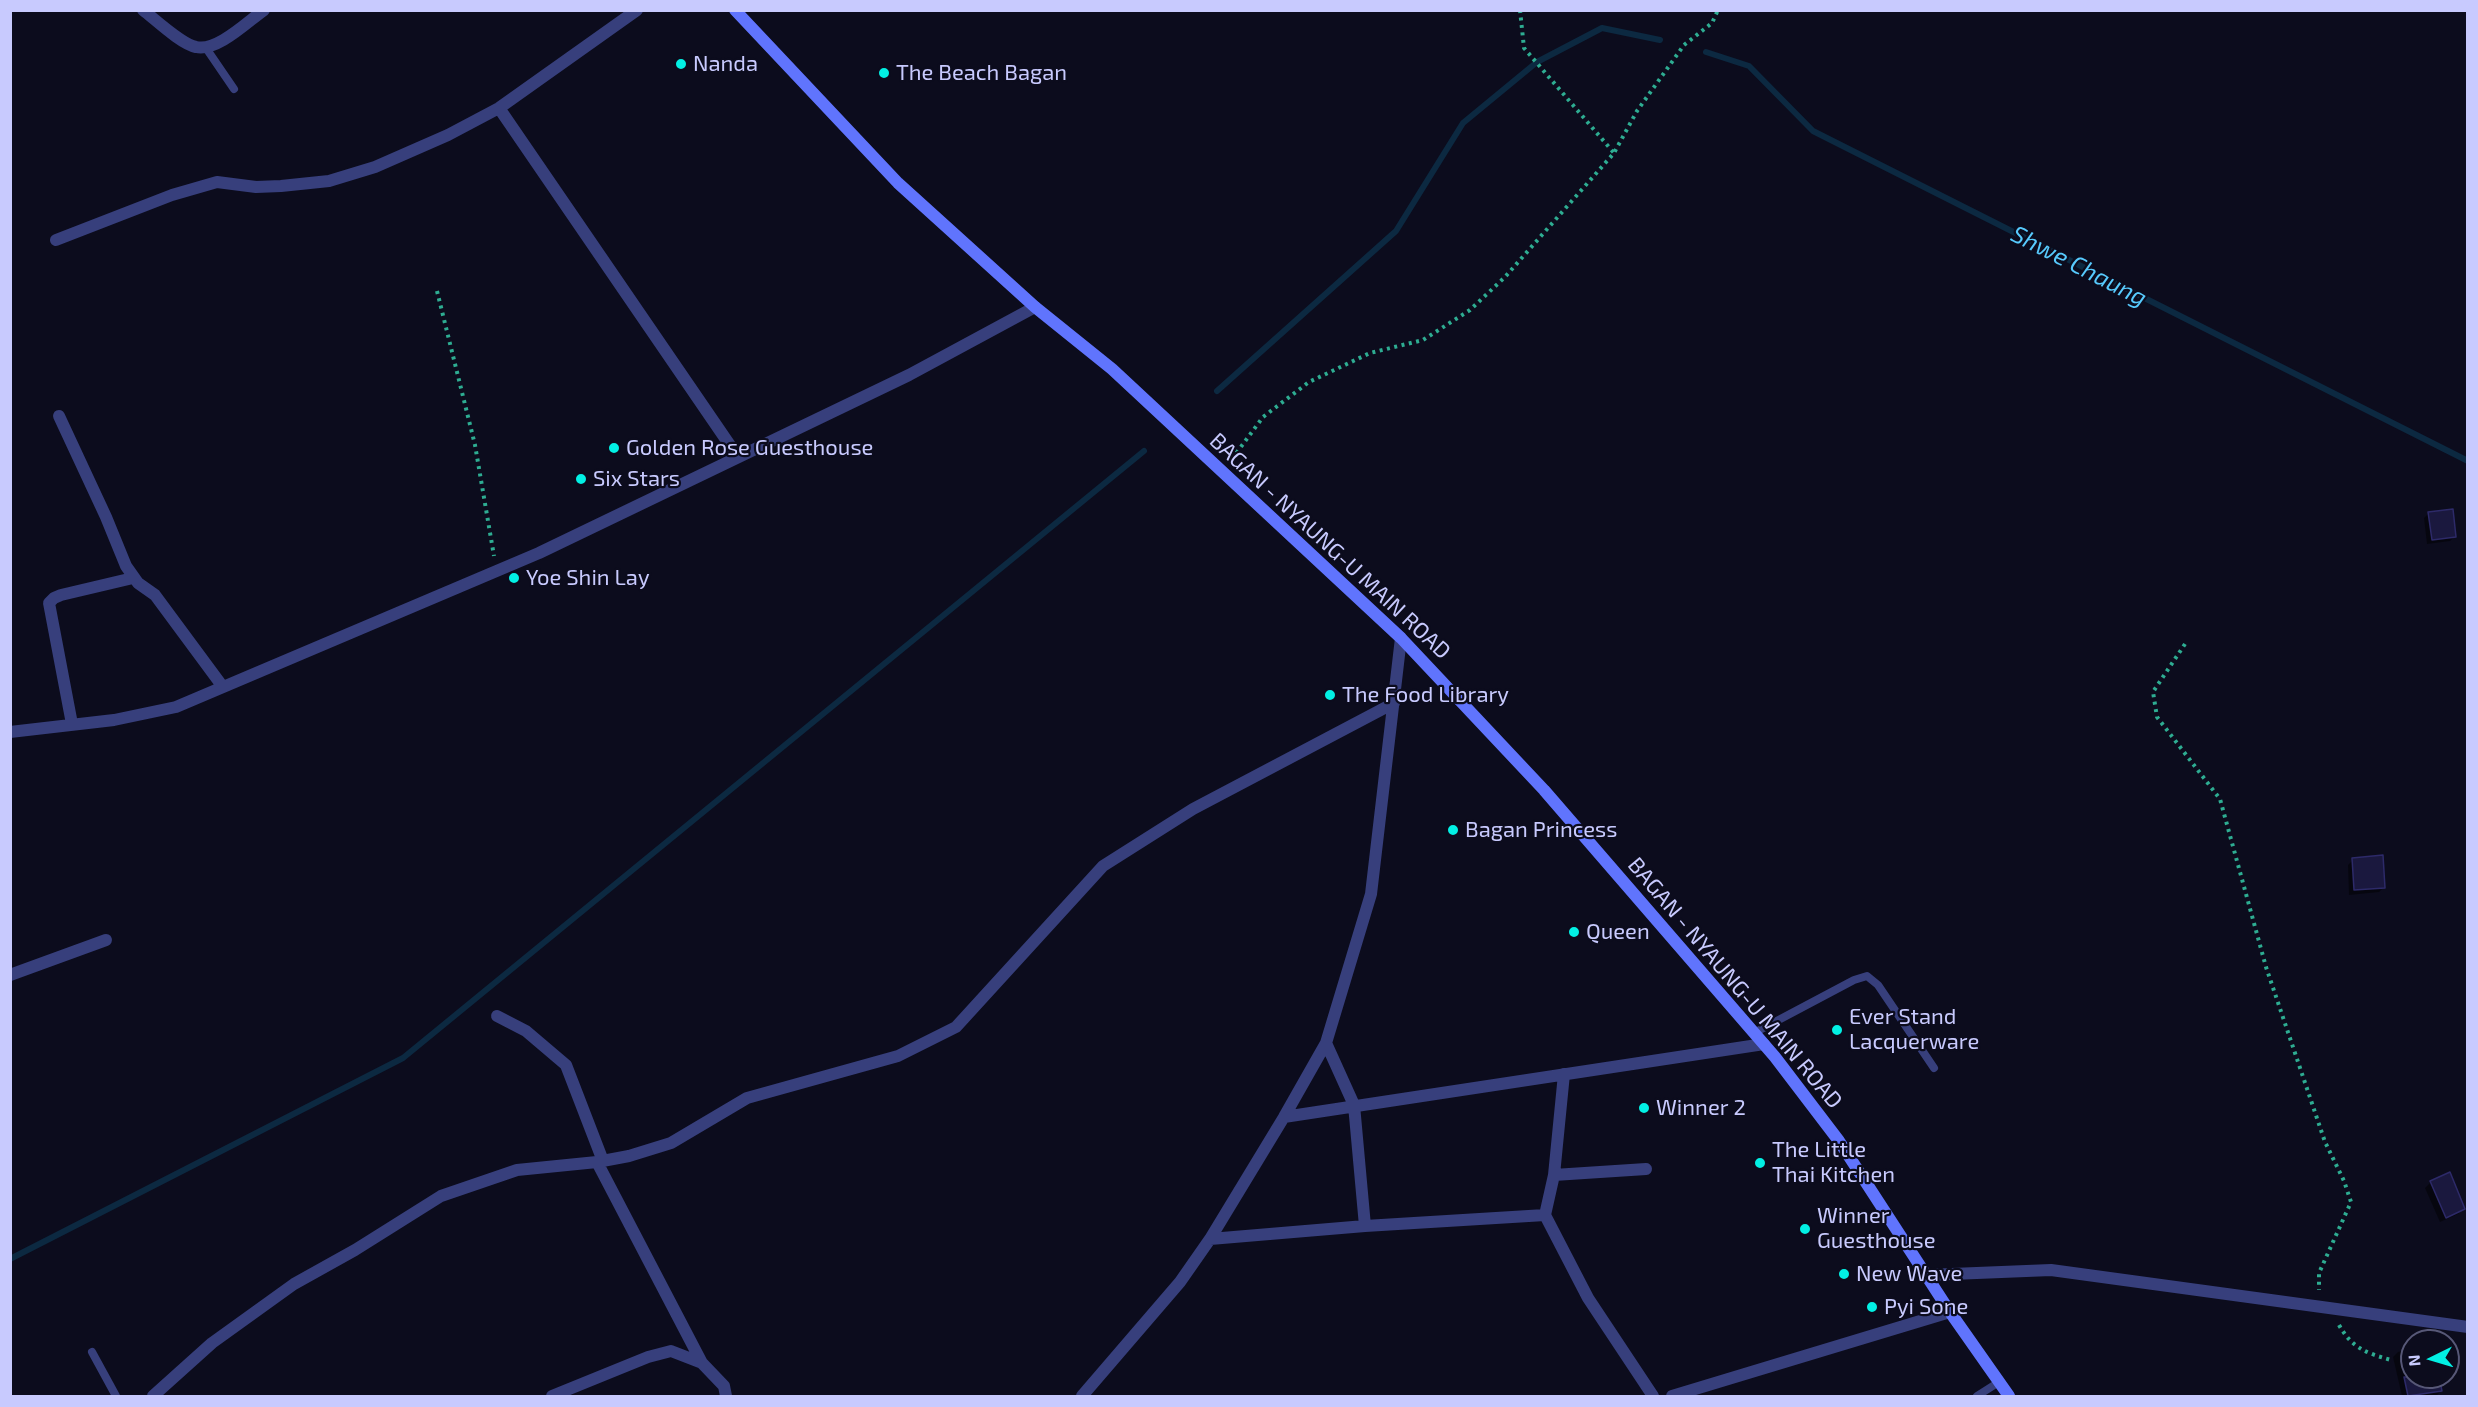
<!DOCTYPE html>
<html>
<head>
<meta charset="utf-8">
<style>
	body { margin:0 }
	#map { position:relative; width:2478px; height:1407px; overflow:hidden; background:#0c0c1d; font-family:"Exo 2",sans-serif }
	canvas { display:block }
	.frame { position:absolute; inset:0; border:12px solid #c8cafe; pointer-events:none }
	.north { position:absolute; left:2400px; top:1329px; width:60px; height:60px; box-sizing:border-box; background:#0c0c1d; border:2px solid #575877; border-radius:50%; rotate:265deg; font-size:16px; font-weight:700; line-height:24px; text-align:center; color:#c8cafe }
	.north::after { content:''; display:block; margin:auto; width:21px; height:27px; background:#02f0e4; clip-path:polygon(50% 0,100% 100%,50% 72%,0 100%) }
</style>
</head>
<body>
<div id="map">
<canvas width="2478" height="1407"></canvas>
<div class="frame"></div>
<div class="north">N</div>
</div>
<script>
const c = document.querySelector('canvas').getContext('2d');
c.lineJoin = 'round';
function fillPath(path, color) { c.fillStyle = color; c.fill(path, 'evenodd'); }
function trace(path, color, width, dash) { c.strokeStyle = color; c.lineWidth = width; c.lineCap = dash ? 'butt' : 'round'; c.setLineDash(dash || []); c.stroke(path); }
function drawText(font, color, halo, rows, align = 'center') {
  c.font = font + ' "Exo 2",sans-serif'; c.lineWidth = 4.5; c.setLineDash([]); c.textBaseline = 'middle'; c.strokeStyle = halo; c.fillStyle = color; for (const [text, x, y, turn = 0] of rows) {
    c.save(); c.translate(x, y); c.rotate((+turn || 0) * Math.PI / 180); c.textAlign = isNaN(turn) ? turn : align; if (halo) c.strokeText(text, 0, 0); c.fillText(text, 0, 0); c.restore();
  }
}
const shadow = new Path2D(`
	M2429,513L2455,536L2450,541L2427,544L2424,518Z
	M2353,860L2384,887L2379,892L2349,895L2348,865Z
	M2449,1174L2463,1209L2458,1214L2440,1222L2425,1188L2430,1183Z
	M2412,1349V1377H2438L2441,1391L2436,1396H2402L2393,1357L2398,1352Z`);
const stream = new Path2D(`
	M1706,52L1749,66L1813,131L2468,461
	M1217,391L1396,231L1463,123L1537,62L1602,28L1660,40
	M10,1259L403,1058L1144,451`);
const building = new Path2D(`
	M2453,509L2456,537L2432,540L2428,512Z
	M2383,855L2385,888L2354,890L2352,858Z
	M2450,1172L2465,1209L2446,1218L2430,1181Z
	M2404,1377H2439L2442,1391L2408,1396Z`);
const path = new Path2D(`
	M1520,10L1524,48L1614,153
	M437,291L475,445L494,556
	M1232,459L1263,417L1309,382L1370,353L1423,340L1470,310L1505,277L1614,153L1637,111L1684,45L1712,23L1718,10
	M2185,644L2153,692L2157,717L2220,799L2266,967L2325,1142L2344,1181L2351,1202L2319,1273V1290
	M2339,1325C2352,1348 2366,1353 2391,1360`);
const service = new Path2D(`
	M206,48L234,89
	M1754,1033L1854,980L1867,976L1878,985L1934,1068
	M92,1352L116,1396
	M1977,1396L1999,1382`);
const minor = new Path2D(`
	M143,10C156,20 181,44 196,47C217,52 247,22 264,10
	M499,108L738,457
	M56,240L172,195L217,182L256,187L281,186L329,181L375,167L448,135L499,108L637,10
	M59,416L106,517L126,566L138,583L155,595L223,687
	M72,724L49,603L54,598L61,595L133,578
	M10,732L114,720L176,707L539,553L909,375L1035,307
	M10,975L106,940
	M497,1016L526,1031L566,1065L603,1161
	M1326,1043L1354,1105L1365,1226
	M1564,1074L1554,1175L1545,1215L1588,1298L1653,1396
	M1284,1117L1764,1044
	M597,1162L702,1363L724,1386L726,1396
	M1554,1175L1646,1169
	M1210,1239L1365,1226L1545,1215
	M1927,1275L2051,1270L2468,1327
	M153,1396L212,1343L294,1284L355,1250L441,1196L517,1170L597,1162L629,1156L671,1143L747,1098L898,1056L956,1027L1103,866L1193,809L1394,703
	M552,1396L648,1357L671,1351L702,1363
	M1082,1396L1180,1282L1210,1239L1284,1117L1326,1043L1371,894L1401,638
	M1672,1396L1950,1312`);
const secondary = new Path2D(`
	M735,10L898,183L1035,307L1112,369L1401,638L1544,790L1775,1057L1839,1141L1950,1312L2009,1396`);
const markers = [
	[681,64,6,"#02f0e4"],
	[884,73,6,"#02f0e4"],
	[614,448,6,"#02f0e4"],
	[581,479,6,"#02f0e4"],
	[514,578,6,"#02f0e4"],
	[1330,695,6,"#02f0e4"],
	[1453,830,6,"#02f0e4"],
	[1574,932,6,"#02f0e4"],
	[1837,1030,6,"#02f0e4"],
	[1644,1108,6,"#02f0e4"],
	[1760,1163,6,"#02f0e4"],
	[1805,1229,6,"#02f0e4"],
	[1844,1274,6,"#02f0e4"],
	[1872,1307,6,"#02f0e4"]
];
const poiNames = [
	["Nanda",693,64],
	["The Beach Bagan",896,73],
	["Golden Rose Guesthouse",626,448],
	["Six Stars",593,479],
	["Yoe Shin Lay",526,578],
	["The Food Library",1342,695],
	["Bagan Princess",1465,830],
	["Queen",1586,932],
	["Ever Stand",1849,1017],
	["Lacquerware",1849,1042],
	["Winner 2",1656,1108],
	["The Little",1772,1150],
	["Thai Kitchen",1772,1175],
	["Winner",1817,1216],
	["Guesthouse",1817,1241],
	["New Wave",1856,1274],
	["Pyi Sone",1884,1307]
];
const streetNames = [
	["BAGAN - NYAUNG-U MAIN ROAD",1330,546,43],
	["BAGAN - NYAUNG-U MAIN ROAD",1735,983,50]
];
const waterNames = [
	["Shwe Chaung",2079,266,27]
];
fillPath(shadow, '#0007');
trace(stream, '#0c2941', 6);
fillPath(building, '#1a183e');
trace(building, '#2d2a69', 1.5);
trace(path, '#2ead92', 4, [3, 4.5]);
trace(service, '#373f7c', 8);
trace(minor, '#373f7c', 12);
trace(secondary, '#6074fd', 12);
for (const [x, y, r, color] of markers) { const dot = new Path2D(); dot.arc(x, y, r, 0, 2 * Math.PI); c.fillStyle = color; c.fill(dot); trace(dot, '#0c0c1d', 2); }
drawText('22px', '#c8cafe', '#0c0c1d', poiNames, 'left');
drawText('22px', '#c8cafe', '#0c0c1d', streetNames);
drawText('italic 24px', '#57cafd', '#0c0c1d', waterNames);
</script>
</body>
</html>
